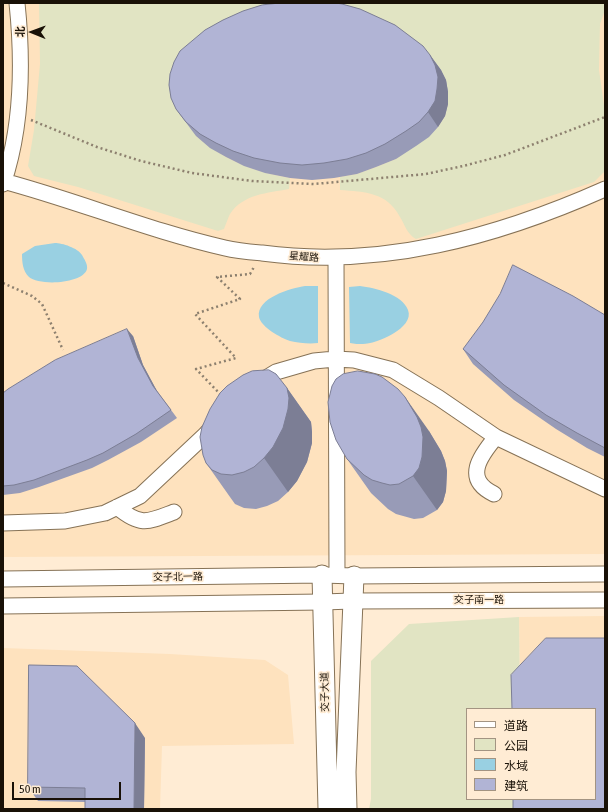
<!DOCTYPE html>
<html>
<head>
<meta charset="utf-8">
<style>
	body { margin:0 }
	#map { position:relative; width:608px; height:812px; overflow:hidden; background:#ffecd4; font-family:"Asap Condensed","Noto Sans SC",sans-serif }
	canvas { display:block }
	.frame { position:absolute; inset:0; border:4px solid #191107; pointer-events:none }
	.legend { position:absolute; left:466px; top:708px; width:130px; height:92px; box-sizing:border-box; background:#ffecd4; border:1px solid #a39482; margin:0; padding:5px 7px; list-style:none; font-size:12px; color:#191107 }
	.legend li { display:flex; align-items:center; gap:8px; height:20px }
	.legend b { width:20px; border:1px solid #a39482 }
	.north { position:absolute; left:12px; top:12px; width:40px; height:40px; -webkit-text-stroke:3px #ffecd4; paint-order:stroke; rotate:271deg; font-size:11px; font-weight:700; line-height:16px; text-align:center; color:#191107 }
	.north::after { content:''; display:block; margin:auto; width:14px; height:18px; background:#191107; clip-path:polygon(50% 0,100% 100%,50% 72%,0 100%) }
	.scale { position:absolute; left:12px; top:782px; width:109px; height:18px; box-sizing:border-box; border:2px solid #191107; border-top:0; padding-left:5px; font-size:12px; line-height:14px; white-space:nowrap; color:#191107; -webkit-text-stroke:3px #ffecd4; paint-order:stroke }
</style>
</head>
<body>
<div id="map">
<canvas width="608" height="812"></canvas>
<div class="frame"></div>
<ul class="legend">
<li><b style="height:5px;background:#fff"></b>道路</li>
<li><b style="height:11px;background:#e1e4c3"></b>公园</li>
<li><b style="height:11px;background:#99d0e2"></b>水域</li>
<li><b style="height:11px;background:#b1b4d5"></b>建筑</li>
</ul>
<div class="north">北</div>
<div class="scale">50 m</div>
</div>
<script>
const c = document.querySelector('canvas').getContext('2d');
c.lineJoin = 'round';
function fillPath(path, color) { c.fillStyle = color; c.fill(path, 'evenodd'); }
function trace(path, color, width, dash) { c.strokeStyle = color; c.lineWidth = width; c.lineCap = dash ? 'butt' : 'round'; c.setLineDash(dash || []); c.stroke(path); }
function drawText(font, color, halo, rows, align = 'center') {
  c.font = font + ' "Asap Condensed","Noto Sans SC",sans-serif'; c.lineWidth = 3.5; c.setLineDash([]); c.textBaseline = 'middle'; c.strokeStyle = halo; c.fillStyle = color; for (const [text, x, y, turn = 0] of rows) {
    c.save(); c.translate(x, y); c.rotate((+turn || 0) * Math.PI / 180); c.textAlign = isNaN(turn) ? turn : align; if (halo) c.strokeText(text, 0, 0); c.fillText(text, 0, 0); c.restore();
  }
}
const built = new Path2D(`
	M3,3H605V554L3,557Z
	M605,616V809L595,799V709H520L519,617Z
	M3,648L170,654L265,660L288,675L294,744L162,746L160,809H3Z`);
const green = new Path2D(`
	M39,3H282L196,136C226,161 252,171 290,178L289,189C268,193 243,194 230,214C228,218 226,224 224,229L218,231L78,187L34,176L28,166L34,130L40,64Z
	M349,3H605V10L600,24L599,70L605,112V171L594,182L416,239C407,234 405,225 400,217C387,192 365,192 340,190V177L357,174L376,167L396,159L438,127L445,116L448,104V92L334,4Z
	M519,617L520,709H467V799H522V809H369L371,799V661L409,624Z`);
const water = new Path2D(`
	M55,243C62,243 78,248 82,255C84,259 88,264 87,269C83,284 39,286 29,277C23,271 22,263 22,254L35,246Z
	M305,286H318V343C309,344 299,343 290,341C281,338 261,327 259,317C256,298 291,288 305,286Z
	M360,286C375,288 402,294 408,310C415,328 376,344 363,344C359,344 354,344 350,343L349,287Z`);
const path = new Path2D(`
	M31,120L97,147L141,161L192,173L252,181L314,184L426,174L463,166L505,155L605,117
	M3,283L32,296L42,304L63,350
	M221,395L196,369L236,358L195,314L240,299L217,277L250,274L254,267`);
const minor = new Path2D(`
	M3,181C78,201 150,231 225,248C237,251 250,252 262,253C381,269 497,237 605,189
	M3,184C22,128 23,61 17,3
	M336,258L337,575
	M258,383L276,372L314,361L335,359L354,360L393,370L439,398L496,437L605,489
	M494,494C463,479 480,456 496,437
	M117,507C141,527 148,522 174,512
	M3,523L65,521L105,513L140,496L205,435L215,424
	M3,579L322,575L354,576L605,574
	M3,606L323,602L352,601L605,600`);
const major = new Path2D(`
	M322,575L328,809
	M347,809L346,772L354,576`);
const wall = new Path2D(`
	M430,55L441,70L446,80L448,92V104L445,116L438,127L429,137L416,146L396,159L376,167L357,174L334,178L312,180L290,178L265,173L244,166L226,157L210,148L196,136L176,109Z
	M605,315V457L587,448L556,429L514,400L473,364L463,349Z
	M133,336L143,365L157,391L177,418L141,442L108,460L92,468L39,487L20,493L3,495V393Z
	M287,388L311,422L312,432V443L307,462L297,481L288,492L278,501L267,506L256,509L244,508L235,504L230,497L206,463Z
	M429,431L441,451L445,461L447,471L446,491L443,502L437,510L423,518L414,519L396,514L388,509L371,493L347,459Z
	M145,738L144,809H85V802L38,801L28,787Z`);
const shadedWall = new Path2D(`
	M430,55L441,70L446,80L448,92V104L445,116L438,127L428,112Z
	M127,329L133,336L143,365L158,393L153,386L138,358Z
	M287,388L311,422L312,432V443L307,462L297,481L288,492L264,458Z
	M405,397L429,431L441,451L445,461L447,471L446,491L443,502L437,510L413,476Z
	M135,723L145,738L144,809H134Z`);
const building = new Path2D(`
	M280,3H336L342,4L360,9L395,25L423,46L430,55L435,65L438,77L437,89L435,101L428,112L419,122L406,131L385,144L366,153L347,159L324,163L302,165L280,163L254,158L233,151L216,143L200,134L186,122L176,109L171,98L169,85L170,74L174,62L180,51L205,30L223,20L243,11L262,5Z
	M513,265L573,296L605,315V448L577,433L546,415L504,385L463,349L483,322L500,294Z
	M127,329L138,358L153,386L171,410L136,434L103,453L87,460L34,480L14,485L3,486V393L8,389L55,360Z
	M269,370L276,374L287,388L289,398L288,409L283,428L273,447L264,458L254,467L244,472L232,475L221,474L212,470L206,463L203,455L200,437L202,427L210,409L220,393L227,386L243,375L252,371Z
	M358,371L375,374L382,377L398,389L405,397L417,417L421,427L423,437L422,457L419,468L413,476L399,484L390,485L382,483L372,480L364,475L347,459L336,440L330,422L328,402L332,386L336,379L343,374Z
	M546,638H605V809H513V799H595V709H512L511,675Z
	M29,665L77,666L135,723L134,809H85V788L28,787Z`);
const streetNames = [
	["星耀路",304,257,4],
	["交子北一路",178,577,-1],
	["交子南一路",479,600],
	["交子大道",325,692,-91]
];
fillPath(built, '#fee2be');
fillPath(green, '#e1e4c3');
fillPath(water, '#99d0e2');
trace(minor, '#867256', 17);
trace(major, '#867256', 21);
trace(path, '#8d806f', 2.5, [2, 3]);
trace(minor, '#fff', 15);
trace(major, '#fff', 19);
fillPath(wall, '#989bb7');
fillPath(shadedWall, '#7c7e95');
fillPath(building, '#b1b4d5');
trace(building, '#7c7e95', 1);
drawText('10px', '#191107', '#ffecd4', streetNames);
</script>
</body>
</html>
